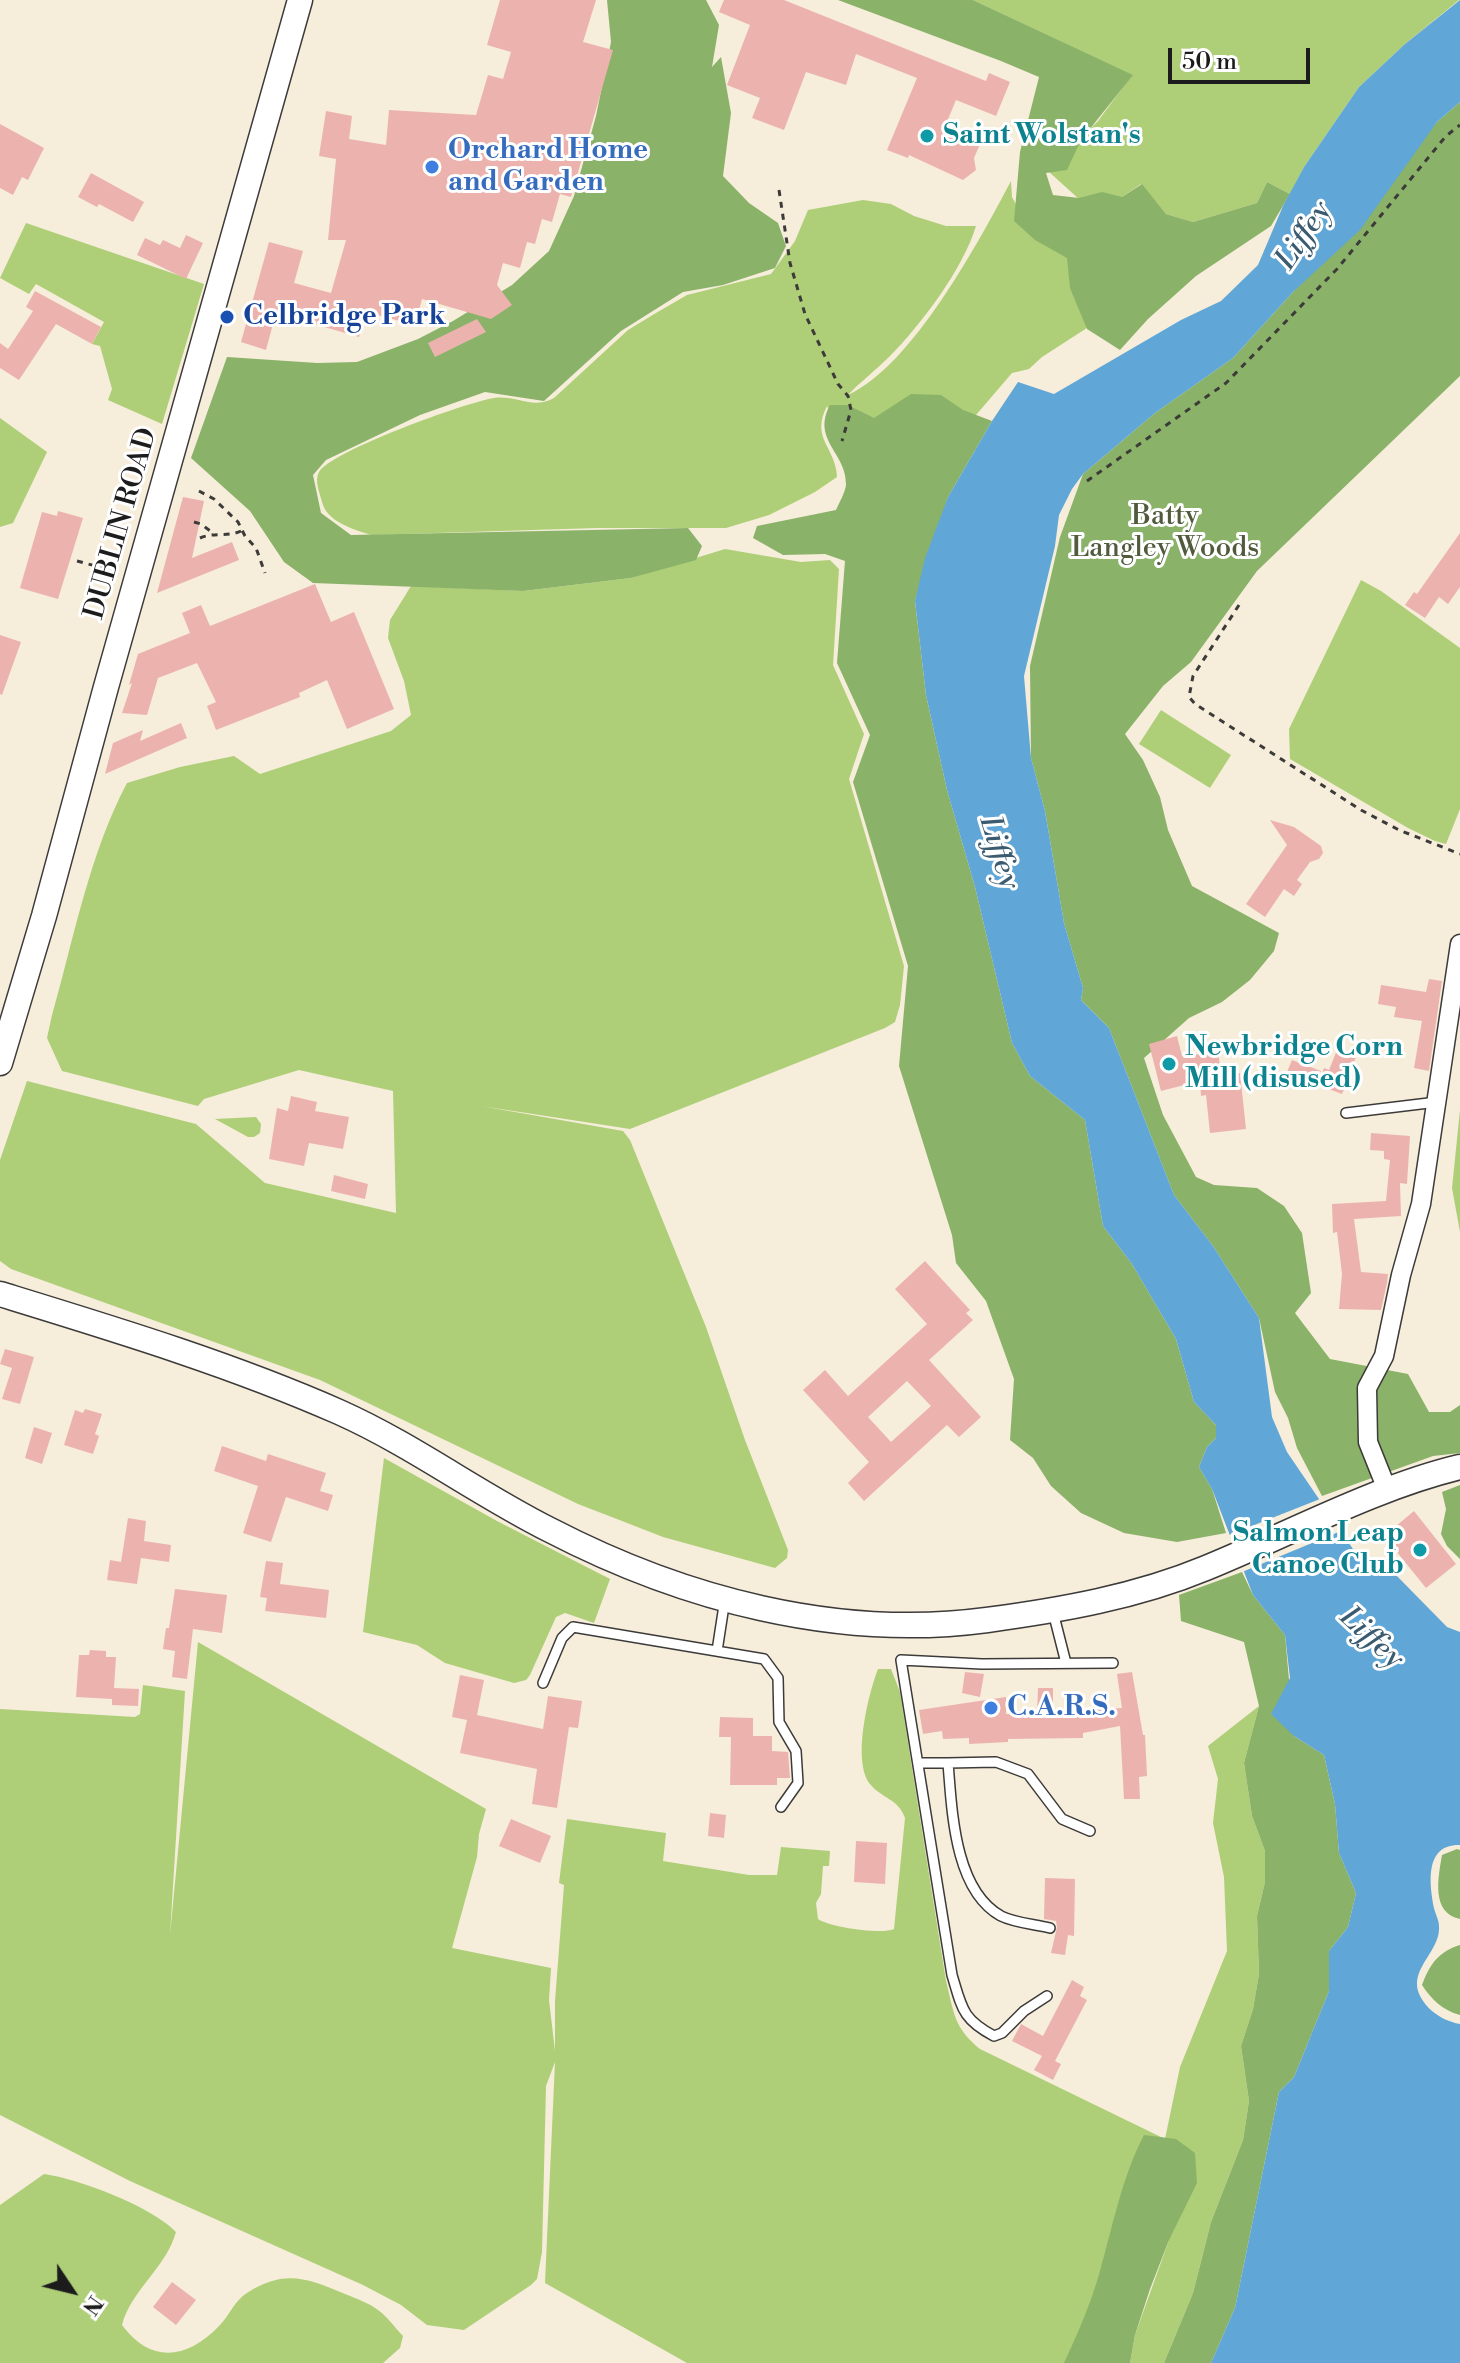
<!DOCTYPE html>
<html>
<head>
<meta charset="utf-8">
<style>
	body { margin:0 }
	#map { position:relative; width:1460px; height:2363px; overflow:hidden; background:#f6eddb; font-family:"Libre Bodoni",serif }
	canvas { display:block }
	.north { position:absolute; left:32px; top:2251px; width:80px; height:80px; -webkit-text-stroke:6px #fff; paint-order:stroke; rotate:125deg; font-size:22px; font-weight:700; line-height:32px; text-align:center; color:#1c1c1c }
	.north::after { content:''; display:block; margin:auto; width:28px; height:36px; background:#1c1c1c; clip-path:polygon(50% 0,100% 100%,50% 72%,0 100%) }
	.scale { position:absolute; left:1168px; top:48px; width:142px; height:36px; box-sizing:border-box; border:4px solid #1c1c1c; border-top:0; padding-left:10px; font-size:24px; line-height:28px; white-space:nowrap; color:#1c1c1c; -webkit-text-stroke:6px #fff; paint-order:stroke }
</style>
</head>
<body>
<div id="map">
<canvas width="1460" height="2363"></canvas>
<div class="north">N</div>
<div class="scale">50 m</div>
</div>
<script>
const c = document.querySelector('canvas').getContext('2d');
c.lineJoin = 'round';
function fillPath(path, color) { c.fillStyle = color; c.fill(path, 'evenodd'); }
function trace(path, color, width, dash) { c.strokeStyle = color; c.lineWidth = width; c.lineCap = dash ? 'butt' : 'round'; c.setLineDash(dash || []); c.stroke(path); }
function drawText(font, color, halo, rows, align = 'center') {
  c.font = font + ' "Libre Bodoni",serif'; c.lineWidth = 6; c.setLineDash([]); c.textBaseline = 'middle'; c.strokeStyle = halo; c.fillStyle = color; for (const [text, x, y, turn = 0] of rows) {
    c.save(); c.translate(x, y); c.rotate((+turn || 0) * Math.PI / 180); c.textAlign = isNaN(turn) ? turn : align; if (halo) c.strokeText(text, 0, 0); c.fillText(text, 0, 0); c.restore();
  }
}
const green = new Path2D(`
	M973,0H1459L1405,44L1359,87L1304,167L1290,194L1267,182L1257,203L1193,222L1166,214L1141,184L1122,197L1090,326L1042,357L1029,369L1012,373L970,422L853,472L827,406C810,439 836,447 837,477L815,492L769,515L726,528H597L371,535C353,529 327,522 322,502C320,493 314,481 319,472C331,451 467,402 494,398C517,395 532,410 554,398L628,330L656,313L687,295L771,274L795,241L808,210L863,200L891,204L914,216L946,226H976C963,269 921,325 889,357C876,370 859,383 848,395C913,365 978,243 1011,181L1012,197L1023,218L1090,209L1048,171L1098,121L1132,75Z
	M26,223L204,284L162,424L108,400L112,389L100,346L92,344L104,322L36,284L29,294L0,278Z
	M0,418L47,452L13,523L0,527Z
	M725,549L801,562L830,560L839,569L833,665L864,734L849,779L904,966L900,1005L895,1022L885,1028L630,1129L481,1106L623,1131L630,1140L706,1327L745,1440L788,1550L787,1558L775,1568L663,1537L622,1521L578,1504L320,1380L11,1269L0,1261V1160L27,1081L196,1124L265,1183L396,1213L393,1091L299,1070L204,1099L198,1106L62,1071L47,1038L52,1015C74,938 89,855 127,783L180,767L234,756L260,774L391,731L411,715L404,681L388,638L390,620L411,586L523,591L631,578Z
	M1361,580L1381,591L1460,648V809L1446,844L1435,841L1408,828L1290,759L1289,729Z
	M1161,710L1231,755L1210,788L1139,744Z
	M1460,1110V1232L1452,1188Z
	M256,1117L261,1124L260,1133L254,1137H248L215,1119Z
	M384,1458L497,1521L610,1579L594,1623L565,1613L556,1617L530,1675L526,1680L514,1683L445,1663L417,1645L363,1632Z
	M198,1642L486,1809L479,1834L477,1857L452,1948L551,1968L549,2000L555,2051V2001L564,1885L559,1883L567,1819L666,1833L663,1861L749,1875H777L781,1847L830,1851L829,1866H823L821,1894L816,1903L818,1919C829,1927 882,1935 894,1929L905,1818C899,1799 881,1798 870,1784C852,1761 868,1695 878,1669H891L900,1692L946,1981C954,2013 954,2028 980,2049L1165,2139L1180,2067L1227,1951L1224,1877L1213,1823L1218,1779L1208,1746L1259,1706L1244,1763L1252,1816L1265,1851V1882L1257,1916L1259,1974L1253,2009L1241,2046L1249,2101L1243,2140L1211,2222L1193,2293L1164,2363H1130L1135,2335L1169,2240L1072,2363H687L545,2283L555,2062L546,2086L542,2252L537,2279L531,2285L464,2330L427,2325L401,2305L363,2285L130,2181L0,2115V1709L135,1717L140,1714L143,1685L185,1691L170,1935Z
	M44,2174C79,2179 151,2206 176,2232C166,2268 131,2290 122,2325C150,2363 186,2361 220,2325C229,2316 235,2300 247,2293C284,2269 307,2278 345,2294C355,2298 369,2303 378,2310C387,2316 395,2328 403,2336L400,2348L383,2363H0V2205Z`);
const forest = new Path2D(`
	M607,0H706L719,25L712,67L721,57L731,113L723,176L749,203L778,223L786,246L775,268L723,285L683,292L621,331L544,401L485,392L420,415L326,460L313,475L321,513L351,535L688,528L702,546L696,560L631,578L523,591L313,583L284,562L250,511L191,458L227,357L317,363L357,362L418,339L453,321L512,285L549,251L574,196L596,116L611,42Z
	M838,0H973L1133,75L1081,140L1067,170L1046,173L1053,195L1079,198L1102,192L1122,197L1142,184L1166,214L1193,222L1257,203L1267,182L1290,194L1271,226L1196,276L1148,319L1120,350L1087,329L1070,288L1067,258L1035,240L1014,221L1020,152L1039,77L1001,61Z
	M1460,102V376L1257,571L1191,662L1163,686L1125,734L1143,760L1160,797L1168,830L1192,886L1279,933L1274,951L1250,980L1222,1002L1189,1018L1144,1058L1163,1115L1196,1177L1214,1185L1257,1188L1284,1206L1302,1233L1311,1293L1295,1313L1330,1359L1408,1374L1429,1412H1450L1460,1405V1453L1433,1456L1322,1496L1297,1448L1288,1418L1275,1392L1259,1318L1213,1246L1174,1195L1109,1028L1081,1000L1083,988L1064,923L1045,811L1031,758L1030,666L1060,537L1083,474L1155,413L1233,358L1293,292L1437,122Z
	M911,394L941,395L963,410L992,421L948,497L915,601L926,695L947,790L975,887L1012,1043L1030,1076L1085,1120L1103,1226L1132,1264L1176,1339L1194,1402L1216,1425V1438L1207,1447L1199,1467L1212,1489L1226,1533L1177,1542L1124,1533L1081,1513L1051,1486L1033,1458L1010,1440L1014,1379L986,1301L956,1263L952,1235L899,1066L908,966L853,782L870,735L837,663L845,561L825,554L783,555L753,538L757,526L836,510C839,503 845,493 846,485C847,453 811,440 830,405H848L874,418Z
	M1460,1485V1559L1447,1546L1441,1534L1446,1509L1442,1492Z
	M1242,1572L1253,1595L1285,1635L1294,1736L1324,1755L1335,1804L1339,1853L1356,1893L1348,1927L1329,1951V1991L1294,2077L1279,2092L1235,2308L1211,2363H1164L1193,2293L1211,2222L1243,2140L1249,2101L1241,2046L1253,2009L1259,1974L1257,1916L1265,1882V1851L1252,1816L1244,1763L1259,1706L1244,1642L1181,1621L1179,1595Z
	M1457,1849L1460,1850V1919C1431,1913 1438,1878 1442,1855Z
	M1460,1945V2015C1442,2010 1432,2000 1422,1985C1430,1964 1438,1952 1460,1945Z
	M1144,2135L1176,2139L1195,2153L1197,2183L1169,2240L1150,2289L1135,2335L1130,2363H1064C1078,2333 1091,2303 1100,2271C1113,2225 1122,2177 1144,2135Z`);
const water = new Path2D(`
	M1460,0V102L1437,122L1360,230L1293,292L1233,358L1155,413L1083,474L1072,489L1059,515L1055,546L1024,676L1031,758L1045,811L1064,923L1083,988L1081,1000L1109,1028L1174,1195L1213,1246L1259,1318L1272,1417L1287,1452L1355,1552L1395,1574L1447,1627L1460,1632V1845C1425,1844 1429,1882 1434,1908C1435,1913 1439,1920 1439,1926C1441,1957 1394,1975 1432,2011C1441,2018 1449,2022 1460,2024V2363H1211L1235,2308L1279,2092L1294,2077L1329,1991V1951L1348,1927L1356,1893L1339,1853L1335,1804L1324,1755L1294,1736L1271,1714L1290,1678L1285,1635L1253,1595L1212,1489L1199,1467L1207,1447L1216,1438V1425L1194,1402L1176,1339L1132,1264L1103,1226L1085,1120L1030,1076L1012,1043L975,887L947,790L926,695L915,601L925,558L948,497L992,421L1018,382L1054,394L1181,320L1221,301L1258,265L1283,206L1304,167L1359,87L1405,44Z`);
const pier = new Path2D(`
	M1320,1499L1341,1531L1242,1572L1229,1535Z`);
const building = new Path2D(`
	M500,0H596L583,42L613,50L571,197L560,194L552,222L542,219L535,244L527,242L520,268L503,263L497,285L512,305L491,319L422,299L415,325L366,312L359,337L276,313L266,350L241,342L269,242L303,251L294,283L331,293L346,240H328L336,159L319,156L326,111L352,116L349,139L386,145L389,110L476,115L488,75L503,79L511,52L487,45Z
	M724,0H784L986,81L989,73L1010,82L996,116L956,100L944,129L980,144L974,158L976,170L963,180L909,155L908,158L887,150L917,78L856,54L846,85L806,72L784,130L752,118L760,98L727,85L750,25L719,12Z
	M0,124L44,148L28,180L22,177L13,195L0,188Z
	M91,173L144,202L133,222L99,204L97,207L78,197Z
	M186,235L203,243L186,279L137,255L145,238L160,245L163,240L180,248Z
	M35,291L101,327L92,344L56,324L19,380L0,368V343L8,349L33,311L26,307Z
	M477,319L486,332L435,357L428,343Z
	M183,497L204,501L192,558L232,542L239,560L157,593Z
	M58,511L83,518L58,599L20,588L42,512L57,516Z
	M1460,533V587L1448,604L1439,597L1425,618L1405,605L1414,592L1417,594Z
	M315,584L331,622L354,612L394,709L347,729L327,680L299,693L300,697L216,730L207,706L216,702L197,663L158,678L147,715L122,713L132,683L129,685L138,654L190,633L182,613L201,605L210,626Z
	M0,635L21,642L2,695L0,694Z
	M181,723L187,738L105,774L113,743L143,730L140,741Z
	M1270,820L1294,827L1321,846L1323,853L1319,859L1310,862L1297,880L1302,884L1294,896L1284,889L1265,917L1246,904L1287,845Z
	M1429,979L1442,981L1429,1071L1414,1068L1422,1021L1394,1017L1396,1007L1378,1004L1381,985L1426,992Z
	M1177,1036L1182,1056L1218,1052L1220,1066L1225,1065L1226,1074L1240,1073L1246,1129L1210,1133L1206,1095L1201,1096L1200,1081L1161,1091L1149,1044Z
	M1337,1050L1356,1057L1342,1094L1318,1085L1324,1068L1329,1070Z
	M1292,1060L1321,1071L1313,1090L1284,1079Z
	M291,1096L317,1102L315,1111L349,1117L343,1149L309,1143L304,1166L269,1159L277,1108L288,1111Z
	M1371,1133L1410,1136L1407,1184L1400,1183L1401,1216L1354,1219L1361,1272L1388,1274L1387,1283L1381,1310L1339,1309L1342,1274L1337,1232L1333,1233L1332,1204L1386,1201L1390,1160L1384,1159V1151L1370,1150Z
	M334,1175L368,1184L365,1199L331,1191Z
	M925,1261L970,1310L966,1313L973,1320L929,1360L981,1417L959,1437L947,1425L864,1501L848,1483L869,1462L803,1390L825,1370L848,1396L927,1324L895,1289ZM907,1381L931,1406L891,1442L868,1417Z
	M5,1349L34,1357L20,1404L2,1399L12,1368L0,1364Z
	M85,1409L102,1414L95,1434L99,1436L93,1454L64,1445L75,1410L83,1413Z
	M34,1427L52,1433L42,1464L25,1458Z
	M222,1446L266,1461L268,1454L326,1473L320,1491L333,1495L328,1511L286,1497L271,1542L243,1533L258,1486L214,1471Z
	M1414,1511L1456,1564L1426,1588L1384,1536Z
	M128,1518L146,1521L144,1541L171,1545L169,1562L141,1558L137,1584L107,1580L110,1560L121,1562Z
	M266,1561L283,1563L280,1584L329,1590L326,1618L265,1611L267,1598L260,1597Z
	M175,1589L227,1595L222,1633L193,1629L187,1679L172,1677L175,1651L163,1649L166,1628H169Z
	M90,1650L106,1651V1657H116L114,1688L139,1689L138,1706L112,1705V1699L76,1697L79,1655H89Z
	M965,1672L984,1674L980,1697L962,1693Z
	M1132,1672L1143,1735H1145L1147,1776L1139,1777L1140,1799H1124L1120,1726L1083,1733V1738L1008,1739V1742L969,1744V1738L943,1739L942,1731L923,1734L919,1710L1006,1697V1714H1037L1038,1688H1053V1712L1122,1708L1117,1674Z
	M460,1675L484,1680L477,1715L543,1729L548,1696L582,1701L578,1728L569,1727L557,1808L532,1804L537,1769L460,1753L467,1720L452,1717Z
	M720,1717L753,1718V1736H772V1751L788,1752L790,1778H777V1785H730L731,1737H719Z
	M710,1813L726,1815L724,1838L708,1836Z
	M511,1819L551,1836L540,1863L499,1846Z
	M856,1841L887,1843L885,1884L854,1882Z
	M1045,1878L1075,1879L1074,1936L1068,1935L1065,1955L1051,1953L1057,1927L1056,1921L1044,1919Z
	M1072,1980L1084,1987L1080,1996L1087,2000L1055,2061L1061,2064L1053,2080L1034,2070L1042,2056L1012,2041L1021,2024L1043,2036Z
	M172,2282L196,2300L176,2325L153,2307Z`);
const path = new Path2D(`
	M779,190L790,263L805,314L838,384L848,396L851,410L842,441
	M1087,481L1226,383L1337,269L1446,136L1460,125
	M199,491L214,499L238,522L245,536L256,548L265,573
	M194,522L201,524L213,533
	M200,538C214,532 228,537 241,531
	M77,561L118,572
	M1239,605L1193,676L1189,697L1195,704L1361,810L1399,830L1460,854`);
const service = new Path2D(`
	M1346,1113L1437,1102
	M1053,1612L1066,1663
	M717,1651L725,1599
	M543,1683L562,1638L573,1627L764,1659L778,1678L779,1722L796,1751L798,1783L781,1807
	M919,1763H948
	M1050,1928C1034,1924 1015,1923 1001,1916C954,1890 952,1810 948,1763L996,1762L1028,1774L1062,1819L1090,1831
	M1047,1996L1024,2011L1002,2033L994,2036C962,2019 962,2008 952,1975L901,1660L982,1664L1113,1663`);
const minor = new Path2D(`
	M1388,1492L1368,1442L1367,1388L1384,1356L1401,1275L1421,1204L1460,944`);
const secondary = new Path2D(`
	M0,1063L44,916L106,687L300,0
	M0,1294C114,1329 230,1364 339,1412C413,1445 478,1494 550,1530C683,1599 837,1640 987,1620C1061,1610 1136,1597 1206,1568C1287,1535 1376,1487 1460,1467`);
const markers = [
	[927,136,8,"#0f9aa8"],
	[432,167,8,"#3f7fe0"],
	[227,317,8,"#1a4fb4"],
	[1169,1064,8,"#0f9aa8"],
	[1420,1550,8,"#0f9aa8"],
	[991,1708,8,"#3f7fe0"]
];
const cultureNames = [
	["Saint Wolstan's",943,136],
	["Newbridge Corn",1185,1048],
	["Mill (disused)",1185,1080],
	["Salmon Leap",1404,1534,"right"],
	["Canoe Club",1404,1566,"right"]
];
const shopNames = [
	["Orchard Home",448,151],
	["and Garden",448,183],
	["C.A.R.S.",1007,1708]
];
const transitNames = [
	["Celbridge Park",243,317]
];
const parkNames = [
	["Batty",1165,517],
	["Langley Woods",1165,549]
];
const streetNames = [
	["DUBLIN ROAD",122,524,-74]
];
const waterNames = [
	["Liffey",1305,236,-56],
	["Liffey",998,853,73],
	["Liffey",1371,1639,43]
];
fillPath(green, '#aecf77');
fillPath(forest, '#8ab268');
fillPath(water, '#60a7d7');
fillPath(pier, '#f6eddb');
fillPath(building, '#ecb3ae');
trace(service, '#3d3b39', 12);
trace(minor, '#3d3b39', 21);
trace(secondary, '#3d3b39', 27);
trace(path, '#3d3b39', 3, [6, 6]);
trace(service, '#fff', 9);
trace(minor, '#fff', 18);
trace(secondary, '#fff', 24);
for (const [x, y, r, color] of markers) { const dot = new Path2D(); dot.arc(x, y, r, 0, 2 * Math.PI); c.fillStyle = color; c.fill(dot); trace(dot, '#fff', 3); }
drawText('bold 28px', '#0d838f', '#fff', cultureNames, 'left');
drawText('bold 28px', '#366cbe', '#fff', shopNames, 'left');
drawText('bold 28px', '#164399', '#fff', transitNames, 'left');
drawText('28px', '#4f5b3c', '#fff', parkNames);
drawText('28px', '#1c1c1c', '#fff', streetNames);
drawText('italic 30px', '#3b5b70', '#fff', waterNames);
</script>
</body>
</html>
